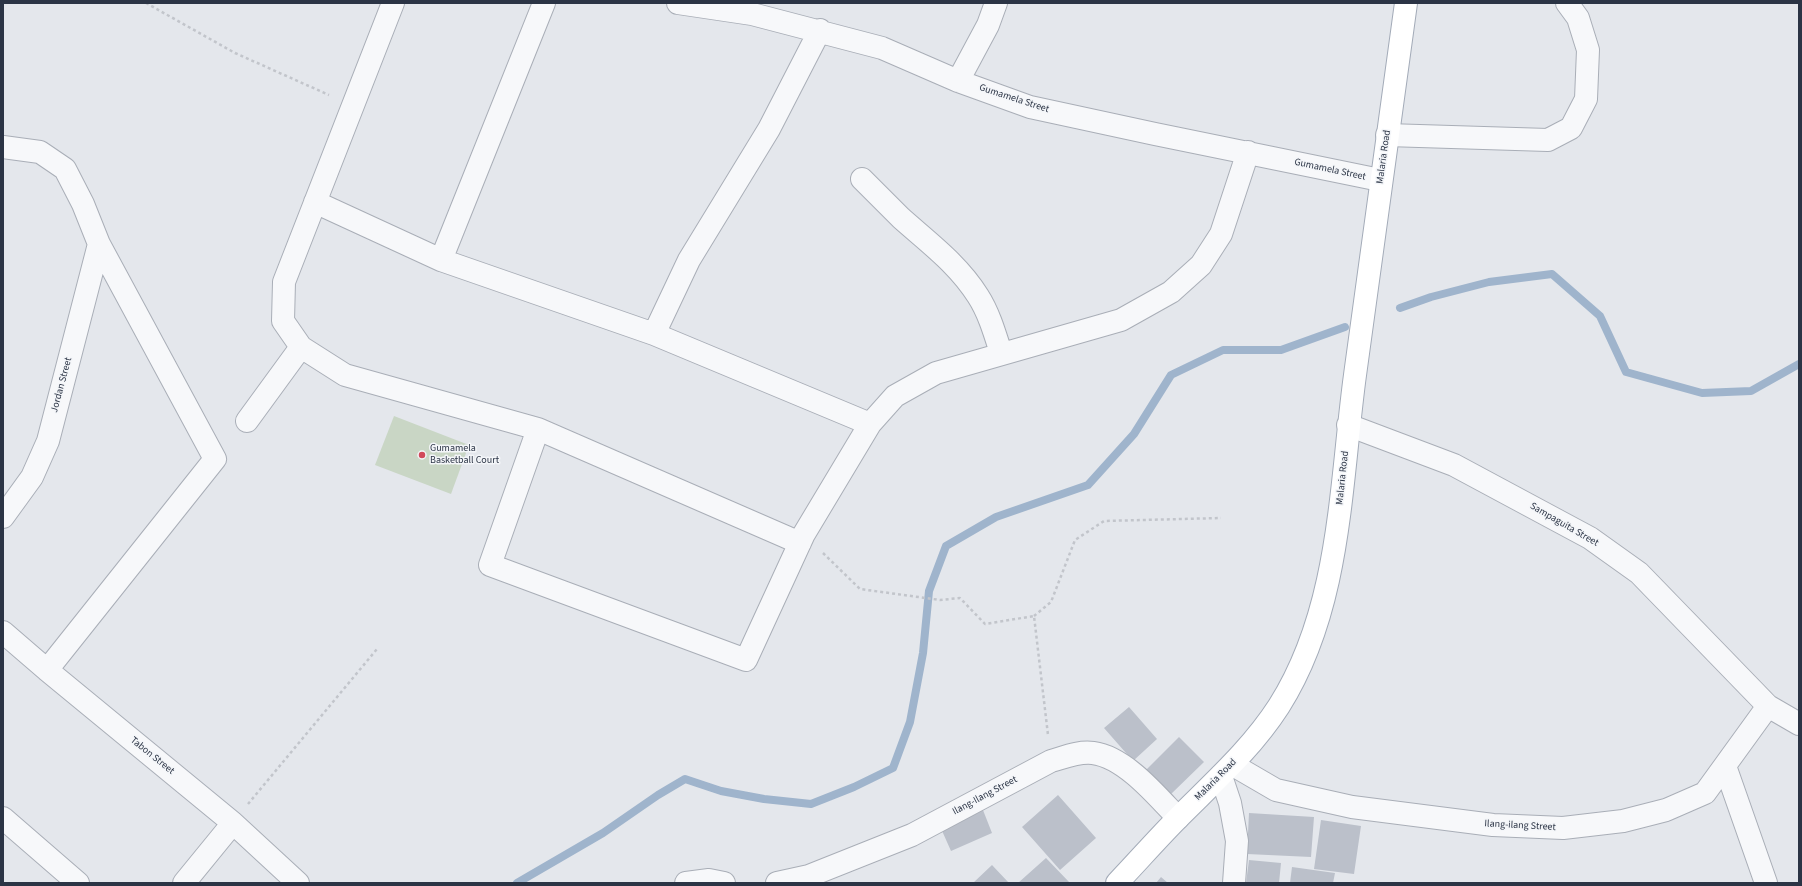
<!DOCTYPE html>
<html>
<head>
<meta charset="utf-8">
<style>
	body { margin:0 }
	#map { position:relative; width:1802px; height:886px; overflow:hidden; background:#e4e7ec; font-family:"Source Sans 3",sans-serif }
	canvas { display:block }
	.frame { position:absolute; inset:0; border:4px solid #2b3445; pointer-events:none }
</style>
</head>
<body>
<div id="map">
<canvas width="1802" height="886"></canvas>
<div class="frame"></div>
</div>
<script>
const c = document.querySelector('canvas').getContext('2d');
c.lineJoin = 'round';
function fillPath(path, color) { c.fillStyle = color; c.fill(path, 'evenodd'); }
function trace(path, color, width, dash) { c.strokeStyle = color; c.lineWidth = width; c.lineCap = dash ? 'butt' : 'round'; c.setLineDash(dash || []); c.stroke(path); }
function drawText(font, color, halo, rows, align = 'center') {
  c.font = font + ' "Source Sans 3",sans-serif'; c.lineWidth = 3; c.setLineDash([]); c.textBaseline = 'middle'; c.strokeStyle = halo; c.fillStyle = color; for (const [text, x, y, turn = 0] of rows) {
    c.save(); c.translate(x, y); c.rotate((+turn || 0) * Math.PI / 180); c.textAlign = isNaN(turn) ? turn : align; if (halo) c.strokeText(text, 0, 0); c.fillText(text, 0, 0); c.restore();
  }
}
const green = new Path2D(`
	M394,416L469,445L451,494L375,465Z`);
const stream = new Path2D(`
	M1400,308L1431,297L1489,282L1552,274L1600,316L1626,372L1702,393L1751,391L1799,364
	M517,883L603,833L658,795L685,779L721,791L764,799L811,804L854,787L893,768L910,722L923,653L929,591L946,546L996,517L1088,485L1134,434L1171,375L1223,350H1281L1345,327`);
const building = new Path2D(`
	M1129,707L1157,739L1133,761L1104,728Z
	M1179,737L1204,762L1169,796L1145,771Z
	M1058,795L1096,838L1060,870L1022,827Z
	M981,805L992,833L951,851L939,824Z
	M1249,813L1314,817L1311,857L1247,854Z
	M1321,820L1361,826L1354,874L1314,869Z
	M1046,858L1070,883H1018Z
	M1249,860L1281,863L1279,883H1246Z
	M992,865L1009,883H973Z
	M1292,867L1335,873L1333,883H1290Z
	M1161,877L1168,883H1156Z`);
const path = new Path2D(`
	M146,3L235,53L329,95
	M823,553L860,589L940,600L960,598L985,624L1034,616L1048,735
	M1034,616L1051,602L1075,540L1104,521L1221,518
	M248,804L377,649`);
const minor = new Path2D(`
	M678,3L752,14L882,48L958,81L1030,107L1155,134L1380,180
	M958,81L988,25L996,3
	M1387,135L1548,140L1571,128L1586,99L1588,50L1578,18L1567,3
	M3,147L40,152L65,169L83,204L99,244L215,459L47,670
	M862,179C875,192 888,205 901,218C929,243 958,264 978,296C989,313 995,334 1001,353
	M315,202L441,260L654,334L870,424
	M441,260L544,3
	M654,334L689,260L769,129L820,30
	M301,347L345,375L538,429L800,543
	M247,421L301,347L283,321L284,282L393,3
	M1348,425L1454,465L1590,538L1639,573L1768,706L1799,724
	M538,429L490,565L746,660L804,534L870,424L895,396L936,373L1121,320L1171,292L1201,265L1221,234L1248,152
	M3,517L32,477L48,441L99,244
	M3,632L47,670L233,823L298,883
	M1233,765L1276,790L1352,807L1493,825L1563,828L1623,821L1666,810L1705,793L1768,706
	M1725,766L1766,883
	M1221,776L1230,803L1237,841L1234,883
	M3,818L78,883
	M184,883L233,823
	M686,883L709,880L724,883
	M777,883L809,876L912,835L1051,761C1065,757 1079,751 1093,753C1125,757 1157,796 1178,818`);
const major = new Path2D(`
	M1117,883C1138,861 1158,838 1180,816C1215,781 1252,748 1279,706C1341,608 1340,486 1355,375C1371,251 1388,127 1406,3`);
const markers = [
	[422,455,4,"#d1495b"]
];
const streetNames = [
	["Gumamela Street",1014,99,18],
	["Malaria Road",1384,157,-82],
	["Gumamela Street",1330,170,12],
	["Jordan Street",62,385,-75],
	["Malaria Road",1343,478,-84],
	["Sampaguita Street",1564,525,30],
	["Tabon Street",152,756,39],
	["Malaria Road",1216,780,-45],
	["Ilang-Ilang Street",985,796,-28],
	["Ilang-ilang Street",1520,826,3]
];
const poiNames = [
	["Gumamela",430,449],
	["Basketball Court",430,461]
];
fillPath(green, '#c9d6c5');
trace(stream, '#9fb4cc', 8);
fillPath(building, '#bbc0ca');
trace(minor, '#a9aeb7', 24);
trace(major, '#a3abb8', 24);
trace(path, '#c2c5cb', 2.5, [3, 3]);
trace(minor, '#f7f8fa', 22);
trace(major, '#fff', 22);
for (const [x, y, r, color] of markers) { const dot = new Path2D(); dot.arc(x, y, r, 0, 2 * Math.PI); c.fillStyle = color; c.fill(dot); trace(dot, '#f4f6f9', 1.5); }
drawText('10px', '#2b3445', '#f4f6f9', streetNames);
drawText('10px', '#2b3445', '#f4f6f9', poiNames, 'left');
</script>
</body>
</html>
